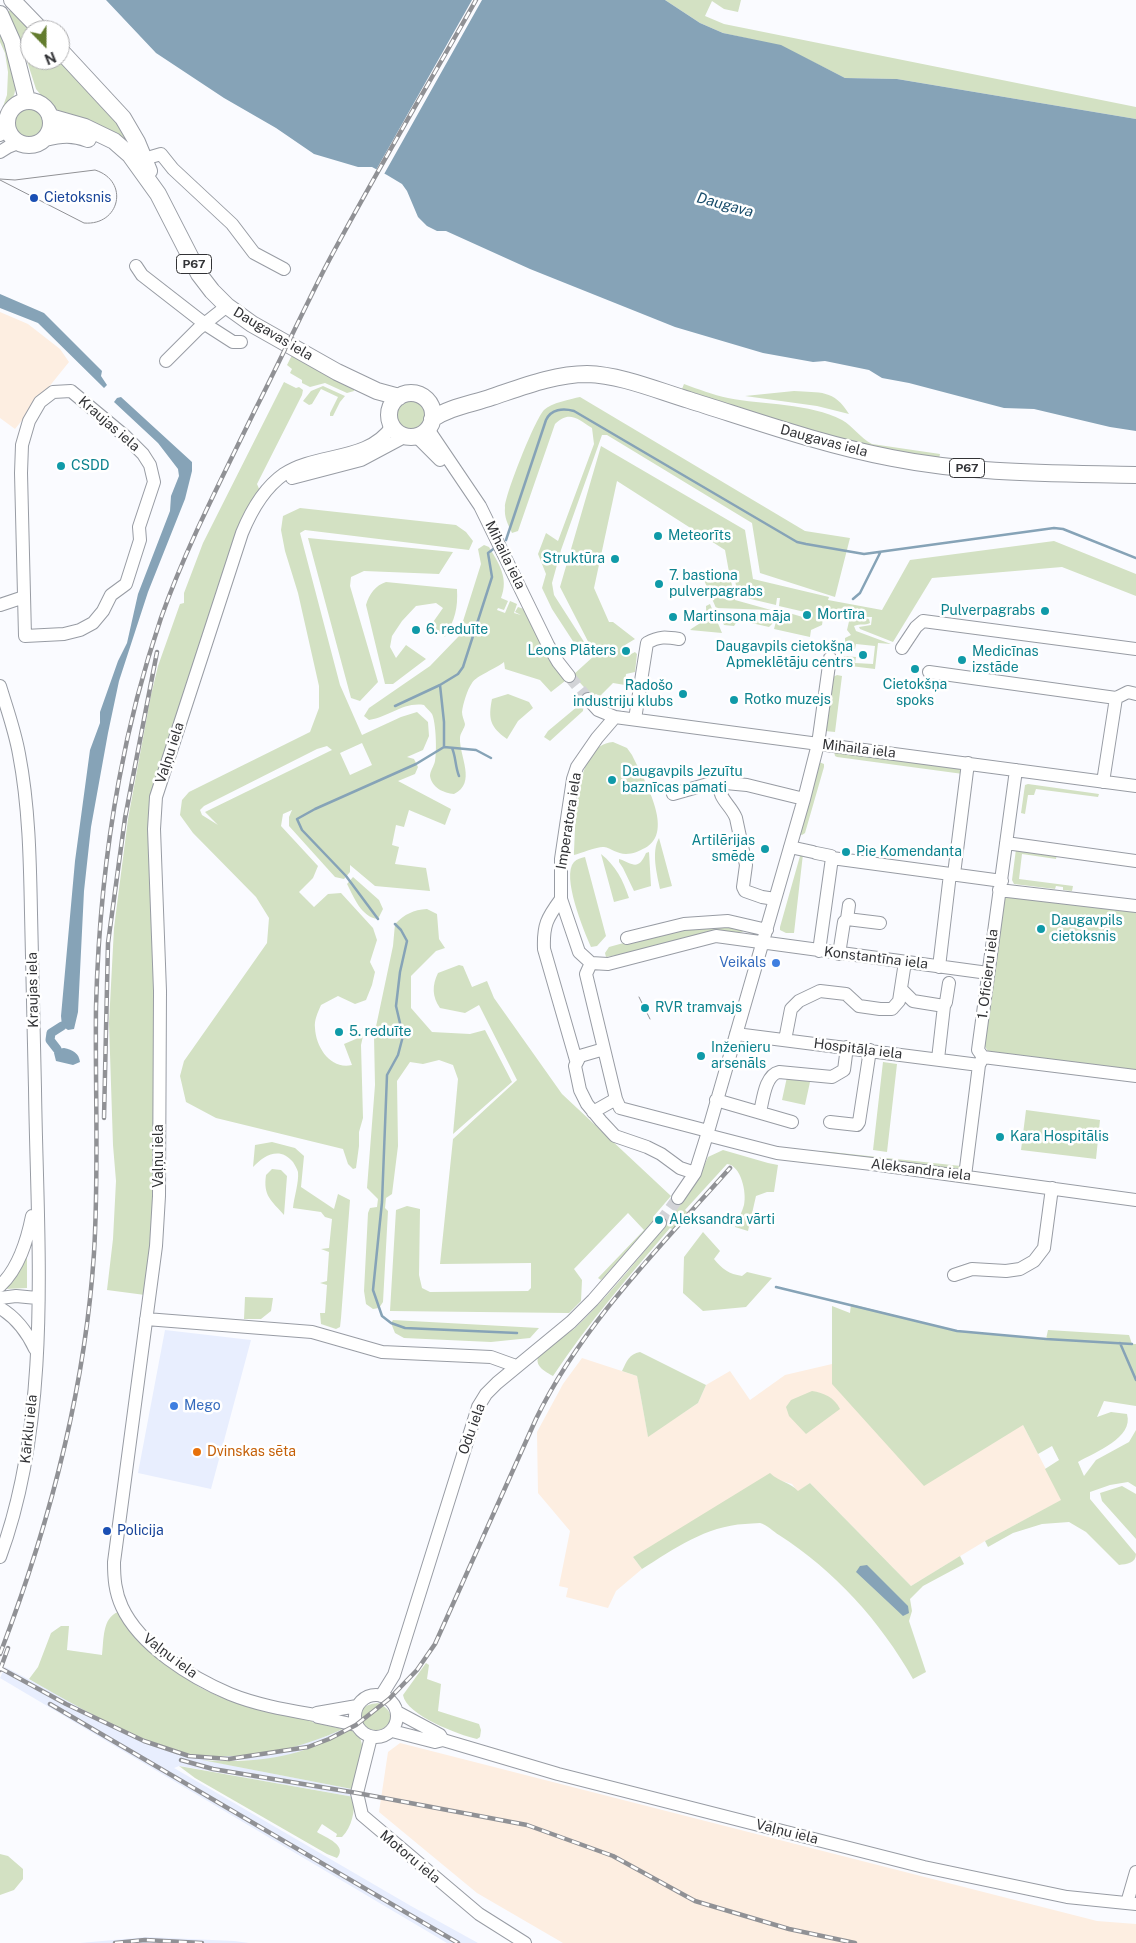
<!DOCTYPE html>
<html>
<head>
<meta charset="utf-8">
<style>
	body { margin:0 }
	#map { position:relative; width:1136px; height:1943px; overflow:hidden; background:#fafbff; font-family:"Public Sans",sans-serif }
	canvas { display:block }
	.north { position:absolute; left:20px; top:20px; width:50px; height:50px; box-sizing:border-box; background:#fff; border:1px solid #adadaf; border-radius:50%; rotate:158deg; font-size:14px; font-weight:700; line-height:20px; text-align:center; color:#323336 }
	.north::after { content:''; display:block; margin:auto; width:18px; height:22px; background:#637c2e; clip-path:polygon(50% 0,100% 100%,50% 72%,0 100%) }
</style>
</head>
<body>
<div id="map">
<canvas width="1136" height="1943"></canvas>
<div class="north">N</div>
</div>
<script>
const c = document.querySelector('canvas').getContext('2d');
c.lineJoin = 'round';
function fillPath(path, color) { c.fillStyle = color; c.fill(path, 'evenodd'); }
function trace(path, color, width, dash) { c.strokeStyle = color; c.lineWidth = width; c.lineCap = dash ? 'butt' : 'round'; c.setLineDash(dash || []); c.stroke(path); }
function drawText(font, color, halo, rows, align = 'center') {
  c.font = font + ' "Public Sans",sans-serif'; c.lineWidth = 5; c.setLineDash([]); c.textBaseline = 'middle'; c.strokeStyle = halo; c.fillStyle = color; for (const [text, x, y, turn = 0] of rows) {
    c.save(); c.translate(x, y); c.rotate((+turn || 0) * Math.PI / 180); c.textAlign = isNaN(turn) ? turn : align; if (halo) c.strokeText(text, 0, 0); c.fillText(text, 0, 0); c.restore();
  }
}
const built = new Path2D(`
	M165,1330L251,1340L211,1489L138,1473Z
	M5,1667L112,1723L185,1753L324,1737L343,1729L346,1732L333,1739L290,1755L268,1760H204L357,1790L354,1797L187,1767L179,1766L174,1768L411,1906L478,1943H447L0,1678Z
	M147,1937L234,1941L249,1943H80Z`);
const industrial = new Path2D(`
	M0,312L28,324L60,349L69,362L15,429L0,418Z
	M582,1358L637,1376L648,1436L698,1403L706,1385L730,1371L750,1400L785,1375L832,1364V1384L1023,1425L1062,1500L985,1541L911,1586L810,1483L798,1492L792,1484L778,1480L633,1557L642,1569L616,1591L608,1608L566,1597L568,1588L559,1586L570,1531L538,1493L537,1432L563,1384Z
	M400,1743L1097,1921L1136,1924V1943H563L477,1893L379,1812L388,1752Z`);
const green = new Path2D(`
	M665,0H741L738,12L724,9L712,1L705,16L724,24L1136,107V119L897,79L845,78L781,46L723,33L700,23Z
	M13,9L30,30V60H60L109,109L129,143L56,112L52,109L36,89L20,39L7,12Z
	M0,26C5,42 20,80 14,95C11,104 3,112 0,122V115L7,95L8,72L5,53L0,42Z
	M12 123a17 17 0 1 1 34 0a17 17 0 1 1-34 0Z
	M292,355L331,378L354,389V391L347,393L325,383L310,387L302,383V380L290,373L292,369L287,365Z
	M284,382L296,388L299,387L303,390L302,395L257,484L260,491L156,783L154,1195L150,1254L145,1295L107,1290L113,1239L116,1181L113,1145L109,1023L114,928L128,819L151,695L158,666L180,604L184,603V593L203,543Z
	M684,384C698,389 713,395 728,398C763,405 810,403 842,420C853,426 860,438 872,444L940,454L939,459L852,443L705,398L682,389Z
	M323,386L345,396L340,402L333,416H330V413L338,397L321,389L312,404L309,405L303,401L311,391Z
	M794,391C820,393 834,389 849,414L817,406L745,396Z
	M580,397L805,531L850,538L835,597L760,573L752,523L607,435H602L561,550L552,583L554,595L588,648L584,653L580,652L552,609L542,588L546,574L538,554L546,533L558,541L594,444L592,428C578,419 569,410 555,424L518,531L512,533C508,524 504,518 505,507C505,495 535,419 544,410C551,403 571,399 580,397Z
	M396 415a15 15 0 1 1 30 0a15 15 0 1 1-30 0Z
	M601,446L745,530L753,579L829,597L828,600L882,610L910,560L1054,541L1136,574V596L1062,567L932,578L893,642L860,629L859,627L871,625L872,617H861L869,619L870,623C865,626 860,623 854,626L856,631L891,644L878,643L875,669L842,665L844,656L856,657L855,663L873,664L875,646L856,644L855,649H845V638L851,635L847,630L850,617L824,612L822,625L811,630L810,637L774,629L779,610L806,618L809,617V613L779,606L780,598H777L776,605L738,596L734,575L739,574V571L729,572L725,550L617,481L594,588L609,622H613L635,639L625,645L629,655L635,652L637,654L635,672L626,674L625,685L613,683L600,696L596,694L592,696L573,675L595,655L560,587Z
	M300,508L456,525L466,532L473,541L469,550L305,530L300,533L340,685L362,735L401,717L417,712L428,722L429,736L423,750L407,757L414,759L418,767L415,774L398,781L451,809L445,825L409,810L404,827L396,825L392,845L399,847L395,864L426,868L430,891L375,886L350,865V872L344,879L335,877L289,826V817L292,810L283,814L281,826L318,866L313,878L299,892L314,907L328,894L341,893L373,928L377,940L370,962L375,972L372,985L366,1000L355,1004L338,996L321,1005C318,1012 314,1020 315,1028C316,1048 331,1070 352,1065L344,1044L363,1036L361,1045L363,1118L359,1132V1146L356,1168L353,1169L348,1164L343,1149L216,1118L186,1102L180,1076L184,1061L267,943L269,918L256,897L193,833L180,815L182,800L189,792L310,732L319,708V686L298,593L285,551L281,530L283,516ZM362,743L372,765L350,775L340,753ZM327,746L332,750L205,812L218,825L202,815L200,810L204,806L317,749Z
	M308,538L453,552L439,574L364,571L351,577L350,586L378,682L360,701L351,698Z
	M484,545L489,547C499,564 509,578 501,598L508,601L504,610L498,608L497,610L505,613L510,601L517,604L514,613L521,615L515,612L518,607L524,609L549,660L565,681L551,692L540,680L505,669L504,662C496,669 477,675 472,683C467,690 463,704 462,712C462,716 464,720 465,724C465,728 460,733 460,738C459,756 477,783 454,794C444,793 432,788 430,776C430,771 434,766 435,761C437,752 436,722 432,714C430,711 426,708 424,705C402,702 390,717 369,720L364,716L369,708L430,666L458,637L481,564L478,549Z
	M730,576L735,600L771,610L716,608L704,580Z
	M386,582L457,589C458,609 455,619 445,637L431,625L443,608L436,603L416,606L402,621L392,636L390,647L396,658L406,645L426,659L393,684H385L366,605C369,594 376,585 386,582Z
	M710,604L722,633L690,630C702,620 707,625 706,606Z
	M718,612L775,615L772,624L769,627L738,620L734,626L724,625Z
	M837,675L842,676L835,732L825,731L833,677Z
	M508,694L529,702L533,708L518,721L507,739C490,727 488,719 492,699Z
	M584,701L583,711L550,741L544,737L548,731Z
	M613,742L627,748L632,755C643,778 676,832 645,848C639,851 633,854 626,854C617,854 611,848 604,847C599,846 581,853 574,855C576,827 573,745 613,742Z
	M834,751L961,769L963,774L837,757L835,756Z
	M819,762L824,764V767L805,833L802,835L800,834Z
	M1028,784L1099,794L1098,797L1036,789L1034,795H1028L1025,814L1021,813L1025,785Z
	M659,838L672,886L660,889C657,874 651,852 659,838Z
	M1016,849L1057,854L1056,859L1022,854L1019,879L1073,886L1072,891L1063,890V887L1056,886L1055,889L1014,884L1012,880Z
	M649,852L651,886L634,891L623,868L619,862V859C632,863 638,872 646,853Z
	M601,854C616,866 623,880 629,898L614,902Z
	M803,854L794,933H786L780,930V927L800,856Z
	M585,857L606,936L597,946L591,947C584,931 561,876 574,862C577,859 581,858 585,857Z
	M353,877L379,900L383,909L378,919C361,917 354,897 347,884Z
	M1005,896L1136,911V1070L989,1053L984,1045Z
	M427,909L437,914L439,939L445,948L436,951L411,976V1008L432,1032L470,1034L485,1030L512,1082L453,1134L458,1079L453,1065L439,1060L423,1064L410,1062L397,1081L398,1146L392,1194L386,1198L385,1208L388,1211L383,1302L379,1308L373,1309L366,1304L364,1291L368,1213L370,1208L377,1207L378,1199L367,1188L375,1085L374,1036L393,946L395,924C405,914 413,910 427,909Z
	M685,926L740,927L743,932L606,957L605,953L609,947Z
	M459,965L463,966L472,987L487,981L494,998L562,1094L671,1196L653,1217L654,1222L601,1280L598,1278L644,1230L628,1213L574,1269L582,1280L581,1301L569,1313L390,1311L396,1210L407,1206L420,1209L419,1275L422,1288L430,1292L528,1291L531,1288V1263L440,1264L453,1139L517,1080L479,1005L465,1013L440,1008C432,997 432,985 438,973Z
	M883,1062L897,1064L887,1152L873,1150Z
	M787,1077L810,1082L805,1105L782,1100Z
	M1026,1110L1100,1120L1096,1159L1021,1150Z
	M272,1142L295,1148L304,1156L301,1187L334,1209L338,1194L350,1200L341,1318L340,1327L336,1329L321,1324L320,1313H325L327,1285L320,1283L327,1281L329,1252L321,1249L329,1248L332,1219L325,1217L321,1212L293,1208C294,1197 299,1183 298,1172C297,1169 295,1165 293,1162C280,1146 264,1155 253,1167L255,1145Z
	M723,1150L768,1163L778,1165L774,1192H767L756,1196L748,1231L735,1227C738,1220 742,1212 744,1205C747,1193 741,1165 727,1164L685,1210L688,1213L674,1230L670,1228C629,1276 588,1323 553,1376C546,1372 535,1367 538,1357C541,1348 565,1336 574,1329C605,1300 631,1267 658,1235L662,1225L683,1202L681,1201L697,1182L708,1157Z
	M822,1151L961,1166L960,1169L822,1153Z
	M272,1169L281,1170L287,1176L284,1215C271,1200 263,1196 266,1175Z
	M703,1232L720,1251L714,1259C722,1269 729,1274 742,1276L747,1272L772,1278L746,1307L703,1311L683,1293L684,1257Z
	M27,1252V1288L5,1289Z
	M245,1297L273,1298L271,1311L261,1319H244Z
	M851,1304L957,1331L1046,1339L1048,1330L1129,1335L1132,1344H1136V1406L1104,1401L1097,1417L1111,1412L1127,1414C1134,1438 1095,1452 1078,1462L1084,1476L1096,1460L1129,1442L1136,1430V1487L1128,1482L1110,1485L1090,1492V1499L1136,1554C1136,1563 1127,1564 1119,1565L1086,1532L1069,1522L1042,1524L1013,1533L988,1547L985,1541L1061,1500L1045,1469L1059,1460L1052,1446L1038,1454L1023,1425L924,1486L832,1384V1306L850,1313Z
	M393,1320L539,1328L530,1338L491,1342L404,1338L395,1333L391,1323Z
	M640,1352L706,1385L698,1403L648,1437L637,1376L622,1371C627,1361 629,1354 640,1352Z
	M812,1391C824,1393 834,1397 840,1409L806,1434L789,1416L786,1407L791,1400Z
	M770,1473C779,1482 790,1482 798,1491L810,1483L911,1586L960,1556L964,1564L923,1586L910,1599L912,1611L909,1621L926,1672L913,1679C881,1622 834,1570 779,1535C774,1532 766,1524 760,1523C755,1523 749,1524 745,1524C706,1526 674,1549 642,1569L633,1557Z
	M1122,1486L1136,1494V1539L1102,1501L1100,1493Z
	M118,1612C138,1632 157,1654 178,1672C215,1704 267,1710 312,1720V1722L343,1729C301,1748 260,1758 214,1756C204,1755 193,1755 184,1753C133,1739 74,1705 29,1679L38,1667L51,1633L61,1626H69L67,1650L102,1655C104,1640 102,1618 118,1612Z
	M426,1663L429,1665L427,1679L441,1684L438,1711L479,1724L481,1730L480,1737L477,1739C459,1735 406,1715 403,1695Z
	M378,1703C387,1708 392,1711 390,1722C383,1732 372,1733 363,1724L360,1712C365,1705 370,1704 378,1703Z
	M352,1729C371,1740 359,1773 357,1790L202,1760C259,1764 301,1757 352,1729Z
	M179,1766L354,1797C355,1811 352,1827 342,1837H336L337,1834L322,1824L317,1832C326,1838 348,1845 337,1858L327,1854L195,1778Z
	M0,1854L8,1856L23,1869V1879L14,1890L0,1895Z`);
const water = new Path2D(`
	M106,0H665L700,23L723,33L781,45L845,78L897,79L1136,119V431L1110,427L1034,409L1004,408L909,383L882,378L869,370L825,361L813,362L763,353L675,327L530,269L446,231H437L427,226L418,217L407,191L402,184L387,175L372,167H358L314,154L276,128L224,98L156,53Z
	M0,294L44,313L102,371L101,376L107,385L104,388L38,323L0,308Z
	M121,397L192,462V471L185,499L148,592L119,681L108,733L91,827L84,891L78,1012L74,1029L68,1030L62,1026L61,1016L75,861L90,750L100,723V712L118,661L127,643L138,594L170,511L171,496L179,476L178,469L158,443L114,402L117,398Z
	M64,1048C73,1050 79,1053 80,1062L73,1065L56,1061L54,1053L57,1049Z
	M867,1565L908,1606L909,1613L903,1616L856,1572L860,1566Z`);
const pier = new Path2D(`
	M472,0H482L383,176L375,172Z`);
const stream = new Path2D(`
	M506,540L546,420C551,409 563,408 574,411L797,542L806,544L864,554L1054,528L1063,529L1136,558
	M853,599L860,593L880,553
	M395,706L440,685
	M444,747L476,750L491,758
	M452,748C456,757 455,766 459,776
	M378,919L346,876L302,830L297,819L315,809L416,764L444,747V722L440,685L458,674L463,667L492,577L488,553L496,547
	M395,924L401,930L407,941L400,972L396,1006L403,1036L398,1055L387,1075L382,1202L373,1290L382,1316L391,1323L405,1328L517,1333
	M776,1287L957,1331L1046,1339L1132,1344
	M1120,1343L1136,1380`);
const canal = new Path2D(`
	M57,1049L50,1040L51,1033L62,1026`);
const minorTunnel = new Path2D(`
	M569,676L588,699
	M660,1223L678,1198`);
const minor = new Path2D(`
	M0,135L6,125
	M0,152L8,147L18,143
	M144,159L161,154L173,169L232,224L254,253L284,269
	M136,266L142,275L205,324L233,342H241
	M166,361L198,329L227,306
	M71,391L125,436L143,454L150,465L154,482L139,527L140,540L126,584L111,595L103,611L93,623L80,630L64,634L25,636L21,473L22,445L29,421L40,402L53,392Z
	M428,429L480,506L548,645L558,662L569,676
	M416,436L440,460
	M292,478L361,460L406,436
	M0,605L24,597
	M902,648L916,627L923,621L1136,649
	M929,672L1116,698L1128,692L1136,694
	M0,686C7,709 15,731 19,754C29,806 30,860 31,913C32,971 34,1030 35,1089C37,1240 53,1414 0,1557
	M588,699L598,710L615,717L1136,786
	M615,717L597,738L577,767L573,779L561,859V899L579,952L591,963L608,964L716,936L988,973
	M635,719L647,643C659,636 666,637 679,639
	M1103,782L1116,698
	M720,783C717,798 731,805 736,818L746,865L743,887L745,891L762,897L775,899
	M673,794L715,782L747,785L804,799
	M1006,843L1136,861
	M790,847L813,852
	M816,853L831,856L832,858L1002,881
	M954,874L968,763
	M999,890L1136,906
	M561,899C547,918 543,925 544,949L576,1060
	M847,919L849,905
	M627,938L684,924L728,921L767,930
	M819,951L832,858
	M839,954L844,922L847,919L880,923
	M591,963L586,974L616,1099L620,1108L708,1131
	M939,967L950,874
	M901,989L913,1001L944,1006L938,1059
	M944,1006L946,1002L949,983
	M736,1034L979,1065
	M785,1040L791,1009L799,1001L820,991L846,994L859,1006L880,1009H892L899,1001L905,962
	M604,1049L580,1056L575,1066L580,1090L587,1104L601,1121L615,1136L647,1147L661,1154L680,1168L695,1173
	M983,1057L1136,1076
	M716,1100L792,1122
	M593,1112L616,1099
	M760,1112C763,1100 765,1075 779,1072L832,1077L844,1070L847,1047
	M830,1122L857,1125L859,1122L870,1050
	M707,1135L777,1153L872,1164L1136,1200
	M965,1176L979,1065L983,1057L978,1050L1016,770
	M678,1198L695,1173L707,1135L804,799L818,744L830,658
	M954,1275L972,1269L1006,1271L1020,1269L1034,1261L1044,1248L1052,1188
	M0,1286C19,1268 27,1241 32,1216
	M0,1298L16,1296L37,1298
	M0,1308C17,1318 27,1332 35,1349
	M146,1319L312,1332L382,1352L491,1357L516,1366
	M355 1716a21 21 0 1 1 42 0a21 21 0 1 1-42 0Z
	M381,1696L394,1675L478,1407L486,1394L497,1383L571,1322L593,1300L660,1223
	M397,1712L440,1735L443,1740
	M317,1713L357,1706
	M356,1725L318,1717L315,1715C287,1710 257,1705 230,1694C192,1678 140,1646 122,1607C115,1592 114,1578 114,1562L156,1246L159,1196L160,991L154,829L156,797L242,533C251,511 264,488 284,474C317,452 368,462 392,426
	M392,1731L435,1742L443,1740L558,1774L924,1867L1067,1897L1136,1904
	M371,1737L357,1793L362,1815L479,1914L525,1943
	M1127,1903L1136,1872`);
const major = new Path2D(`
	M12,0L41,30
	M0,14L12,41L27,100
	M60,50L123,118L137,142L149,171
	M7 123a22 22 0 1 1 44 0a22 22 0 1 1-44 0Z
	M50,117L85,127L114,141L130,155L158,194L199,274L212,291L227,306L252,324L337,372L377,391L399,397
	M45,138C61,134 73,133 88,139
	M389 415a22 22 0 1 1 44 0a22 22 0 1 1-44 0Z
	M432,419C450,407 472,404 492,397C522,387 555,374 587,374C621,375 656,390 689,400C756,421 823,445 892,458C972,474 1055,473 1136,475`);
const tram = new Path2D(`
	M0,179L15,180L95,170C130,181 120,226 84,223L0,180
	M639,997L650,1019`);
const rail = new Path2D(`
	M104,1118L108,943L125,818L157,652
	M0,1654C49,1526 85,1391 94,1253C99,1171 95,1089 96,1007C98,931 105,855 119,780C129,725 143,671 161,618C186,547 222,478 255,410C279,363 301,315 325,268C373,177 426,89 476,0
	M0,1668L66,1704L144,1741L189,1756L229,1759L308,1747L329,1739L356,1725L389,1699L417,1670L435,1644L536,1419C582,1324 660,1247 730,1168
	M0,1670L8,1648
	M50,1704L458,1943
	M181,1760L213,1769L357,1793L527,1825L613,1856L695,1901L789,1929L855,1943
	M115,1943L145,1940L202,1943`);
const markers = [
	[34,198,5,"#1a4fb4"],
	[61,466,5,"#0f9aa8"],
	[658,536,5,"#0f9aa8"],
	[615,559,5,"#0f9aa8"],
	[659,584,5,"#0f9aa8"],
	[1045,611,5,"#0f9aa8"],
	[807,615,5,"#0f9aa8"],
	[673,617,5,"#0f9aa8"],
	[416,630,5,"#0f9aa8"],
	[626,651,5,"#0f9aa8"],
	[863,655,5,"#0f9aa8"],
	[962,660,5,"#0f9aa8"],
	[915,669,5,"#0f9aa8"],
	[683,694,5,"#0f9aa8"],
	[734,700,5,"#0f9aa8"],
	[612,780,5,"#0f9aa8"],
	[765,849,5,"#0f9aa8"],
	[846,852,5,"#0f9aa8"],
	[1041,929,5,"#0f9aa8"],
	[776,963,5,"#3f7fe0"],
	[645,1008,5,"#0f9aa8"],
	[339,1032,5,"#0f9aa8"],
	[701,1056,5,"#0f9aa8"],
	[1000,1137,5,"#0f9aa8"],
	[659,1220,5,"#0f9aa8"],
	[174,1406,5,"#3f7fe0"],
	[197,1452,5,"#e8710a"],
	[107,1531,5,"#1a4fb4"]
];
const shields = [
	[194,264,35],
	[967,468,35]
];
const shieldNames = [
	["P67",194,264],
	["P67",967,468]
];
const transitNames = [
	["Cietoksnis",44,198],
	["Policija",117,1531]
];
const streetNames = [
	["Daugavas iela",273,334,31],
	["Kraujas iela",109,424,41],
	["Daugavas iela",824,441,15],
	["Mihaila iela",505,555,64],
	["Mihaila iela",859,749,7],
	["Vaļņu iela",170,753,-72],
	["Imperatora iela",569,821,-81],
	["Konstantīna iela",876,958,7],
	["1. Oficieru iela",988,974,-83],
	["Kraujas iela",33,990,-91],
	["Hospitāļa iela",858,1049,7],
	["Vaļņu iela",159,1156,-90],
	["Aleksandra iela",921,1170,7],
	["Kārklu iela",29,1429,-84],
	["Odu iela",472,1429,-70],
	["Vaļņu iela",170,1656,37],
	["Vaļņu iela",787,1832,14],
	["Motoru iela",410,1857,40]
];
const cultureNames = [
	["CSDD",71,466],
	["Meteorīts",668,536],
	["Struktūra",605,559,"right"],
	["7. bastiona",669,576],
	["pulverpagrabs",669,592],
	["Pulverpagrabs",1035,611,"right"],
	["Mortīra",817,615],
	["Martinsona māja",683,617],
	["6. reduīte",426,630],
	["Daugavpils cietokšņa",853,647,"right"],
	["Apmeklētāju centrs",853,663,"right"],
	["Leons Plāters",616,651,"right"],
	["Medicīnas",972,652],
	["izstāde",972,668],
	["Cietokšņa",915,685,"center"],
	["spoks",915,701,"center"],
	["Radošo",673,686,"right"],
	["industriju klubs",673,702,"right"],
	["Rotko muzejs",744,700],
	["Daugavpils Jezuītu",622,772],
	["baznīcas pamati",622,788],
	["Artilērijas",755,841,"right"],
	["smēde",755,857,"right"],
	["Pie Komendanta",856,852],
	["Daugavpils",1051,921],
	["cietoksnis",1051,937],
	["RVR tramvajs",655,1008],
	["5. reduīte",349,1032],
	["Inženieru",711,1048],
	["arsenāls",711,1064],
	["Kara Hospitālis",1010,1137],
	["Aleksandra vārti",669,1220]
];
const shopNames = [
	["Veikals",766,963],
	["Mego",184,1406,"left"]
];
const foodNames = [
	["Dvinskas sēta",207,1452]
];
const waterNames = [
	["Daugava",725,205,15]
];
fillPath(built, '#e8eefe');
fillPath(industrial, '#fdeee1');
fillPath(green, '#d3e1c3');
fillPath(water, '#86a3b7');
fillPath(pier, '#fafbff');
trace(stream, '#86a3b7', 2.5);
trace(canal, '#86a3b7', 9);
trace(minorTunnel, '#d2d3d7', 12, [12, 6]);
trace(minor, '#989ca4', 14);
trace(major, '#989ca4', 18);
trace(minor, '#fff', 12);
trace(major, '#fff', 16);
trace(tram, '#909195', 1);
trace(rail, '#909195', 4.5);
trace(rail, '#fff', 2.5, [8]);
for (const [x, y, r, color] of markers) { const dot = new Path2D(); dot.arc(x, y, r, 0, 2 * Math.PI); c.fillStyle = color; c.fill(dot); trace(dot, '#fff', 2); }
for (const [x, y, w] of shields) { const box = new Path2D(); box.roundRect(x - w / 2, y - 9.5, w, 19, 4); c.fillStyle = '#fff'; c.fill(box); trace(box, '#323336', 1); }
drawText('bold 12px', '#323336', null, shieldNames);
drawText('14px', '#164399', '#fff', transitNames, 'left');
drawText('14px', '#323336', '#fff', streetNames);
drawText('14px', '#0d838f', '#fff', cultureNames, 'left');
drawText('14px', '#366cbe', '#fff', shopNames, 'right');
drawText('14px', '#c56008', '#fff', foodNames, 'left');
drawText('italic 15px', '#194d6b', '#fff', waterNames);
</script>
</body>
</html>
